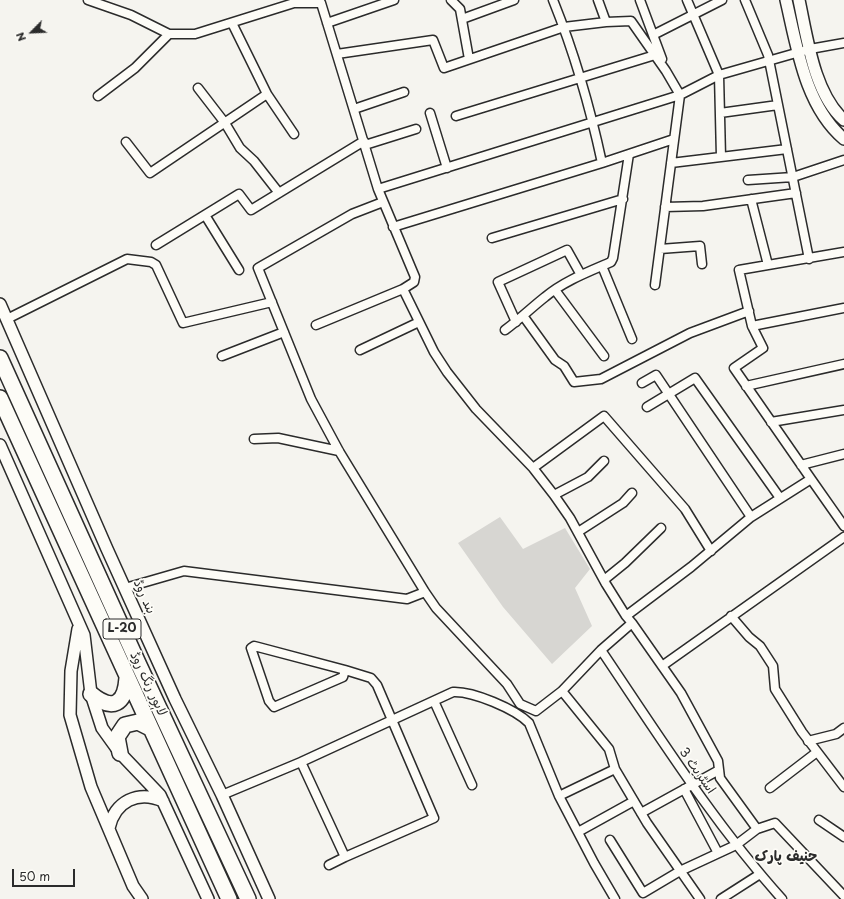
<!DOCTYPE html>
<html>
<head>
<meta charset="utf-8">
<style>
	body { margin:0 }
	#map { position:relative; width:844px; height:899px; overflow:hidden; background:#f5f4ef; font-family:"Playpen Sans",sans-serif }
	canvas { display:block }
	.north { position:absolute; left:12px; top:12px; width:40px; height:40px; -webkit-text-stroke:3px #fdfcf7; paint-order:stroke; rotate:246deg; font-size:11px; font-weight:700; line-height:16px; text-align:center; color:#2b2b2b }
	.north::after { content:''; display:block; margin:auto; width:14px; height:18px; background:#2b2b2b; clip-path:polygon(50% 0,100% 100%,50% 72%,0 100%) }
	.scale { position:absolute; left:12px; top:869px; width:63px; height:18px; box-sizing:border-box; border:2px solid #2b2b2b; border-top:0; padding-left:5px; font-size:12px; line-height:14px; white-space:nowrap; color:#2b2b2b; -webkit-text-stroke:3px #fdfcf7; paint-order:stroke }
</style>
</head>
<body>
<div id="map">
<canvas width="844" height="899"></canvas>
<div class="north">N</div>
<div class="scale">50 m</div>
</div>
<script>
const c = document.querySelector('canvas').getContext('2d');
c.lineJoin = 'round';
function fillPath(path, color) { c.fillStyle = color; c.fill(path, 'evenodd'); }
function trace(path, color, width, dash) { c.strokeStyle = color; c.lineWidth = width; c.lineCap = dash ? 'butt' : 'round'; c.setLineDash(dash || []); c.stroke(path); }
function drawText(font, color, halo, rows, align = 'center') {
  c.font = font + ' "Playpen Sans","Playpen Sans Arabic",sans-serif'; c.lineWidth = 3.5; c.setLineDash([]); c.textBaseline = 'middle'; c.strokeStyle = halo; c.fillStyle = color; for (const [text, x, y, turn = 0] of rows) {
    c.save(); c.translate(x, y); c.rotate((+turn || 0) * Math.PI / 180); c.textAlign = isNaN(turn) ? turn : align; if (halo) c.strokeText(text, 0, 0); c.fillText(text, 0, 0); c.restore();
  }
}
const green = new Path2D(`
	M500,517L523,549L565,528L590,569L575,588L592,626L552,664L503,607L458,543Z`);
const street = new Path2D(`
	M88,0L131,15L169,34H195L294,3H321L378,189L415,277L414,282L403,289L434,352L447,372L476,409L533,468L554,495L570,518L606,584L626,616
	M451,0L460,9L469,59
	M598,0L606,22L631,21L666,71L680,95L655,285
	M640,0L662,59
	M687,0L719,75L721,157
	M745,0L768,55L809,259
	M462,19L514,0
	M327,23L394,0
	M653,35L722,0
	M337,54L433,40L444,68L564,27L606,22
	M198,88L225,123L240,148L254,161L279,193
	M267,94L294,134
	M98,96L135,68L169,34
	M354,109L404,92
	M430,113L447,168
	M720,113L778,105
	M456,116L655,55
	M126,142L150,173L267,94L232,23
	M365,145L416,129
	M629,154L674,139
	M671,163L787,149
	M748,180L793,177L844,160
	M378,189L680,95L719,75L810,49L844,43
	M751,199L768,265
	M383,202L352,214L258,268L311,399L339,451L425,592L436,608L507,684L520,704L536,711L562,691L609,749L615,769L647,823L700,899
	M665,207L703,206L796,193
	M205,215L239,270
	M393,227L602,163
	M492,238L623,199
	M156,245L239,194L251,210L364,141
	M660,249L700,246L702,264
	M602,266L632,339
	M555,290L604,356
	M524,317L555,360L564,366L574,382L601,379L690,333L749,311
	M7,319L127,259L151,262L156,265L183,323L272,302
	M516,322L498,282L567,250L581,275
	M316,325L403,289
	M752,326L739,270L844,252
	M505,330C520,319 531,308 545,297C564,281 588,272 611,262L613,258L629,154L602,163C590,107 574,52 553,0
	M360,350L419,322
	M222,356L284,332
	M642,383L656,375L751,517
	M746,386L844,364
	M647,407L695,378L780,498
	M771,422L844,410
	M254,439L278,438L339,451
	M801,465L844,454
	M533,468L604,416L685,509L711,551
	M811,479L734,368L763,348L752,326L844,308
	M554,495L588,477L604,461
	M578,532L623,503L632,493
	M604,580L625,563L661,528
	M125,588L184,571L407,599L425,592
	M731,616L749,637L760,646L773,666L775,689L802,732L844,787
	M601,650C659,736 713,822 782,899
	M662,666L844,537
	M562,691L601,650L632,623L626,616L691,567L751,517L811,479L844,526
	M434,701L472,785
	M808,741L836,734L844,728
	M301,762L345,857L329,865
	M770,788L817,752
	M684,789L718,853
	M222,795L301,762L453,692C473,691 515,709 529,723L559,796L594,863L615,899
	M559,796L615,769
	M641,813L719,770
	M819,820L844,837
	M757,829L775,823L844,896
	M578,832L634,801
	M610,840L643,893L680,871L736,845L757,829L720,778L718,761L681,693L632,623
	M345,857L434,818L377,685L371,678L345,670L343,677L274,707L269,701L251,648L254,646L258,647L345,670
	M721,899L760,874`);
const secondary = new Path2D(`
	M786,0C797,47 805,106 844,139
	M799,0C807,37 814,94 844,120
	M0,304L107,549L175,699L222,795L269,899
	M0,445L84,635L91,694L102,728L120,753L160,795L208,899
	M78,629L71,671L70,715L91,787L133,886L142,899
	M109,828C115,801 138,790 163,801`);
const highway = new Path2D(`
	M0,358L138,663L248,899
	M0,398L229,899
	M91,694C113,712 125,704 127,678
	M120,753L117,737L125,725L138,722L150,728`);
const shields = [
	[122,629,38]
];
const shieldNames = [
	["L-20",122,629]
];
const streetNames = [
	["بند روڈ",144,597,66],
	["لاہور رنگ روڈ",148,684,65],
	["اسٹریٹ 3",697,771,55]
];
const neighbourhoodNames = [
	["حنیف پارک",786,857]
];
fillPath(green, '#d7d6d2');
trace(street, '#2b2b2b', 11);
trace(secondary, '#2b2b2b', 14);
trace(highway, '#2b2b2b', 18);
trace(street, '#fdfcf7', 8);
trace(secondary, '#fdfcf7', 11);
trace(highway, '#fdfcf7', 15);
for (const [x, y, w] of shields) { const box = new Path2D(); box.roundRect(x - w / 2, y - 10, w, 20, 3); c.fillStyle = '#fdfcf7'; c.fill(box); trace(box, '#2b2b2b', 1); }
drawText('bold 12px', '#2b2b2b', null, shieldNames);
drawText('13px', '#2b2b2b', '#fdfcf7', streetNames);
drawText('bold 14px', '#2b2b2b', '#fdfcf7', neighbourhoodNames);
</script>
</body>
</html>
